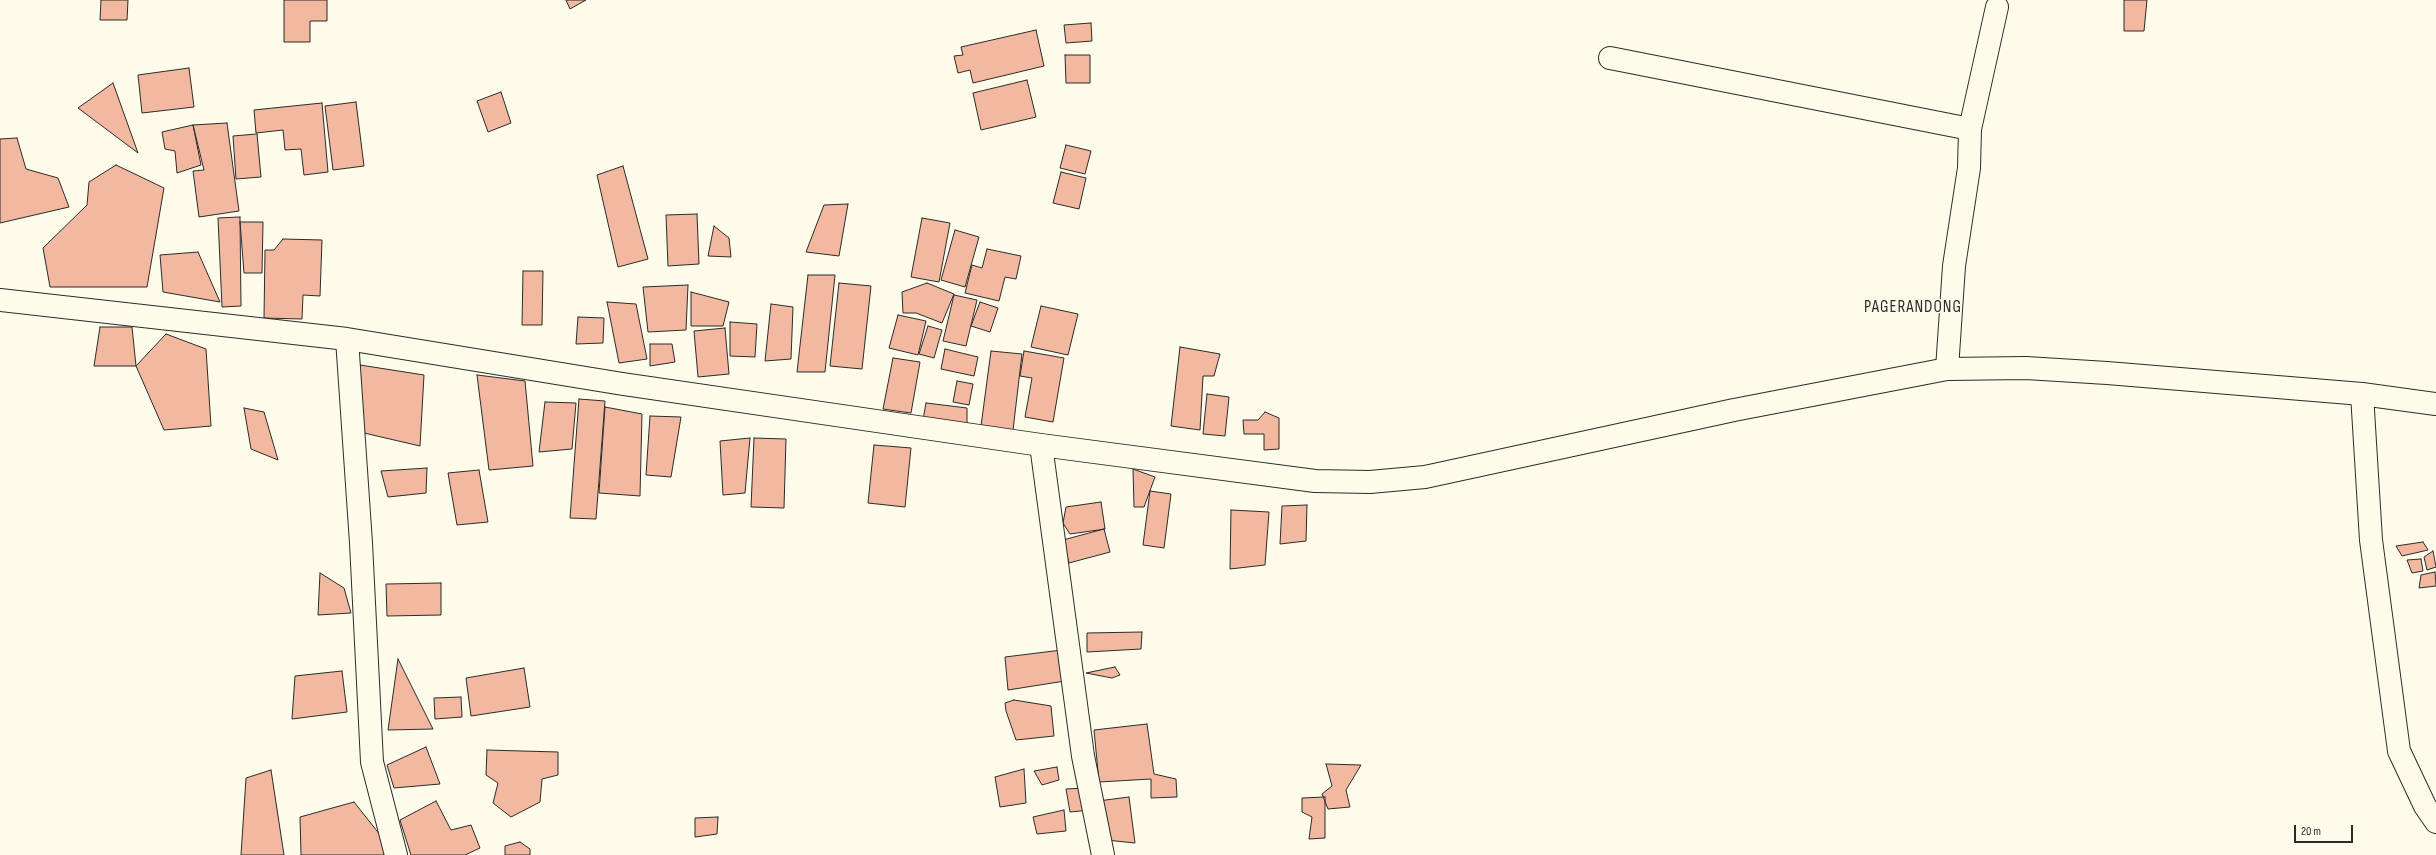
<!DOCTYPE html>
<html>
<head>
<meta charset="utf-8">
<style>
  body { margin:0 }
  #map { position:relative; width:2436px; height:855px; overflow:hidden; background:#fdfbea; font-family:"Sofia Sans Condensed",sans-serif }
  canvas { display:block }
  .scale { position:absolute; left:2294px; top:825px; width:59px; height:18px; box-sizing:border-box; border:2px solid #2b2b2b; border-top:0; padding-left:5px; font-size:12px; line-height:14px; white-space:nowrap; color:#2b2b2b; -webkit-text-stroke:3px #fdfbea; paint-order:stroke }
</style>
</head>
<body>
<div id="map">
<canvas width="2436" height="855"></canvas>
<div class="scale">20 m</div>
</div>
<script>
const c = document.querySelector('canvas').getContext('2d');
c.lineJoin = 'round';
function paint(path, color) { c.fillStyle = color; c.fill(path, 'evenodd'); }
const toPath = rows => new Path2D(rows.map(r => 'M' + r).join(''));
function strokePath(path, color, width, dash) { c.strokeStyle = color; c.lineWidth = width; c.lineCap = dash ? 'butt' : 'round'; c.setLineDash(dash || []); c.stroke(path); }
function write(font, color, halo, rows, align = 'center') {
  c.font = font + ' "Sofia Sans Condensed",sans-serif'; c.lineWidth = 3; c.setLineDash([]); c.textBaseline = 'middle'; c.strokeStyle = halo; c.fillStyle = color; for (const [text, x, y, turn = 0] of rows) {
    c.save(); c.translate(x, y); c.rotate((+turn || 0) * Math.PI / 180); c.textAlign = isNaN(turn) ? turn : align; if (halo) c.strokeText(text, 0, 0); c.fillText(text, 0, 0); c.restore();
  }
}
const building = toPath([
  [101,0,128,0,127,20,100,20,101,0],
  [284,0,327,0,327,21,310,21,310,42,284,42,284,0],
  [566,0,586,0,570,9,566,0],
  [2124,0,2147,0,2144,31,2124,31,2124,0],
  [1091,23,1092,41,1066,43,1064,25,1091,23],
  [1036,30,1044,66,973,83,970,70,958,73,954,56,963,55,961,47,1036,30],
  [1065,55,1090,55,1090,83,1066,83,1065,55],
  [189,68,194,107,142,113,138,75,189,68],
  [1027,80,1036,117,981,130,973,93,1027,80],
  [113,83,138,153,78,108,113,83],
  [501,92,511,123,488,132,477,101,501,92],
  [356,102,364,166,333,170,325,106,356,102],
  [322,103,328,172,304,175,301,149,285,150,283,130,256,133,254,110,322,103],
  [227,123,239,211,199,217,193,171,204,170,193,125,227,123],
  [193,125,201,165,177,173,175,151,165,149,162,132,193,125],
  [257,134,261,177,236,179,233,136,257,134],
  [17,138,26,169,58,178,69,207,0,223,0,139,17,138],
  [1066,145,1091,151,1085,174,1060,168,1066,145],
  [116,165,164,188,147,287,50,287,43,248,87,205,89,182,116,165],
  [623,166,648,259,618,267,597,175,623,166],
  [1061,172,1086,178,1079,209,1053,203,1061,172],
  [848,204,839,256,806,252,824,205,848,204],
  [697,214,699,264,668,266,666,215,697,214],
  [240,217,241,306,222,307,218,218,240,217],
  [922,218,950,223,939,282,911,277,922,218],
  [240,222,263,222,262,273,244,273,240,222],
  [714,226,729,238,731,257,708,256,714,226],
  [955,230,979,237,965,287,941,280,955,230],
  [283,239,322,240,320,296,303,295,302,319,264,318,265,250,274,250,283,239],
  [987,249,1021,256,1016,279,1005,277,999,301,965,293,972,265,982,268,987,249],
  [198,252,220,302,163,292,160,255,198,252],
  [523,271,543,271,542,325,522,325,523,271],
  [808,275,835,275,825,372,797,372,808,275],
  [839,283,871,286,862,369,830,366,839,283],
  [927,283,954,294,942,323,916,313,903,313,902,292,927,283],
  [688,285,686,330,648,332,643,287,688,285],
  [691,292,729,302,723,326,691,326,691,292],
  [954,295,977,300,966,346,943,341,954,295],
  [607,302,636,304,647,359,619,363,607,302],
  [980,302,998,308,990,332,971,326,980,302],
  [771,304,793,307,791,359,765,361,771,304],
  [1041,306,1078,314,1068,355,1031,347,1041,306],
  [898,315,926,321,918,355,889,348,898,315],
  [578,317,604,318,603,343,576,344,578,317],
  [730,322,757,324,755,357,730,356,730,322],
  [928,326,942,330,934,358,919,354,928,326],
  [100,327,132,327,136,366,94,366,100,327],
  [725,328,729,374,698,377,694,331,725,328],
  [166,334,206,349,211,426,164,430,136,366,166,334],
  [650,344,672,344,675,362,650,366,650,344],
  [1180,347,1220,354,1214,376,1203,376,1200,430,1171,426,1180,347],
  [945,349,978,357,974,376,941,369,945,349],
  [991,351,1022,354,1013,430,981,426,991,351],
  [1024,351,1064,358,1053,422,1025,417,1032,378,1020,376,1024,351],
  [893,358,920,362,911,413,883,409,893,358],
  [360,365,424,375,420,446,364,433,360,365],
  [477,375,525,381,533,466,489,470,477,375],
  [957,381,973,384,969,405,953,402,957,381],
  [1207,394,1229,397,1225,436,1203,434,1207,394],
  [579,399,605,401,596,519,570,518,579,399],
  [545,402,576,403,572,449,539,452,545,402],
  [926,403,967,408,967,425,923,420,926,403],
  [605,407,642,414,640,496,599,493,605,407],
  [244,408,264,412,278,460,251,449,244,408],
  [1265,412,1279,418,1279,449,1264,450,1264,434,1244,434,1243,420,1258,420,1265,412],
  [650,416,681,417,671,477,646,475,650,416],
  [750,438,745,493,723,495,720,441,750,438],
  [754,438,786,439,784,508,751,507,754,438],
  [874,445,911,448,905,507,868,503,874,445],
  [427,468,426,493,388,497,381,471,427,468],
  [1133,469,1155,477,1144,507,1134,507,1133,469],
  [479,470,488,522,457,525,448,473,479,470],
  [1150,491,1171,494,1164,548,1143,545,1150,491],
  [1101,502,1105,529,1070,534,1063,523,1066,507,1101,502],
  [1307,505,1306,541,1280,544,1282,506,1307,505],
  [1231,510,1269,512,1265,565,1230,569,1231,510],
  [1104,529,1110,552,1069,563,1063,540,1104,529],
  [2423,542,2428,550,2402,556,2396,546,2423,542],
  [2433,551,2436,567,2427,570,2424,557,2433,551],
  [2421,559,2423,571,2412,573,2407,560,2421,559],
  [2435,572,2436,586,2419,588,2421,575,2435,572],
  [320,573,344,588,351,613,318,615,320,573],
  [441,583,441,615,387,616,386,584,441,583],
  [1142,632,1141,649,1087,652,1087,633,1142,632],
  [1062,650,1065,681,1008,690,1005,657,1062,650],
  [398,659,433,729,388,730,398,659],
  [1115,667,1120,675,1112,678,1086,673,1115,667],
  [524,668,530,707,471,716,466,678,524,668],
  [342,671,347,712,292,719,295,676,342,671],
  [461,697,462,717,435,719,434,698,461,697],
  [1014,700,1051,706,1054,736,1016,740,1006,711,1005,703,1014,700],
  [1147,724,1154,774,1176,779,1177,797,1151,798,1151,779,1099,782,1094,730,1147,724],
  [426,747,440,784,394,788,387,765,426,747],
  [487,750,558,752,558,775,542,779,540,802,511,817,493,803,498,783,486,775,487,750],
  [1326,764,1361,765,1346,790,1350,807,1328,809,1322,794,1332,786,1326,764],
  [1057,767,1059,780,1042,785,1034,771,1057,767],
  [1024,769,1026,803,1000,807,995,777,1024,769],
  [271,770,284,855,241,855,246,778,271,770],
  [1086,788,1091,810,1070,812,1066,789,1086,788],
  [1129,797,1135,843,1106,840,1098,801,1129,797],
  [1325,797,1325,838,1309,839,1312,817,1302,812,1302,798,1325,797],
  [436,801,451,830,471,825,480,848,465,855,411,855,400,820,436,801],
  [354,802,396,855,301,855,300,817,354,802],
  [1064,810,1066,831,1037,834,1033,817,1064,810],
  [718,817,717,834,695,837,695,818,718,817],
  [520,842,530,849,530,855,505,855,505,846,520,842]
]);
const minor = toPath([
  [1610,58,1970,129],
  [0,300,347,339,623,384,1041,445,1315,481,1370,482,1425,477,1734,410,1947,369,2026,368,2107,373,2362,394,2436,404],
  [347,339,361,543,372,762,396,855],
  [1947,369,1954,266,1969,168,1970,129,1997,7],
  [2362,394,2371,540,2399,751,2425,806,2436,822],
  [1041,445,1083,756,1103,855]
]);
const quarterNames = [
  ["PAGERANDONG",1913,308]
];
paint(building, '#f2b8a0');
strokePath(building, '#2b2b2b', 1);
strokePath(minor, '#2b2b2b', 24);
strokePath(minor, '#fdfbea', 22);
c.letterSpacing = '1px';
write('17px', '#2b2b2b', '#fdfbea', quarterNames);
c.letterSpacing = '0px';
</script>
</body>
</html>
